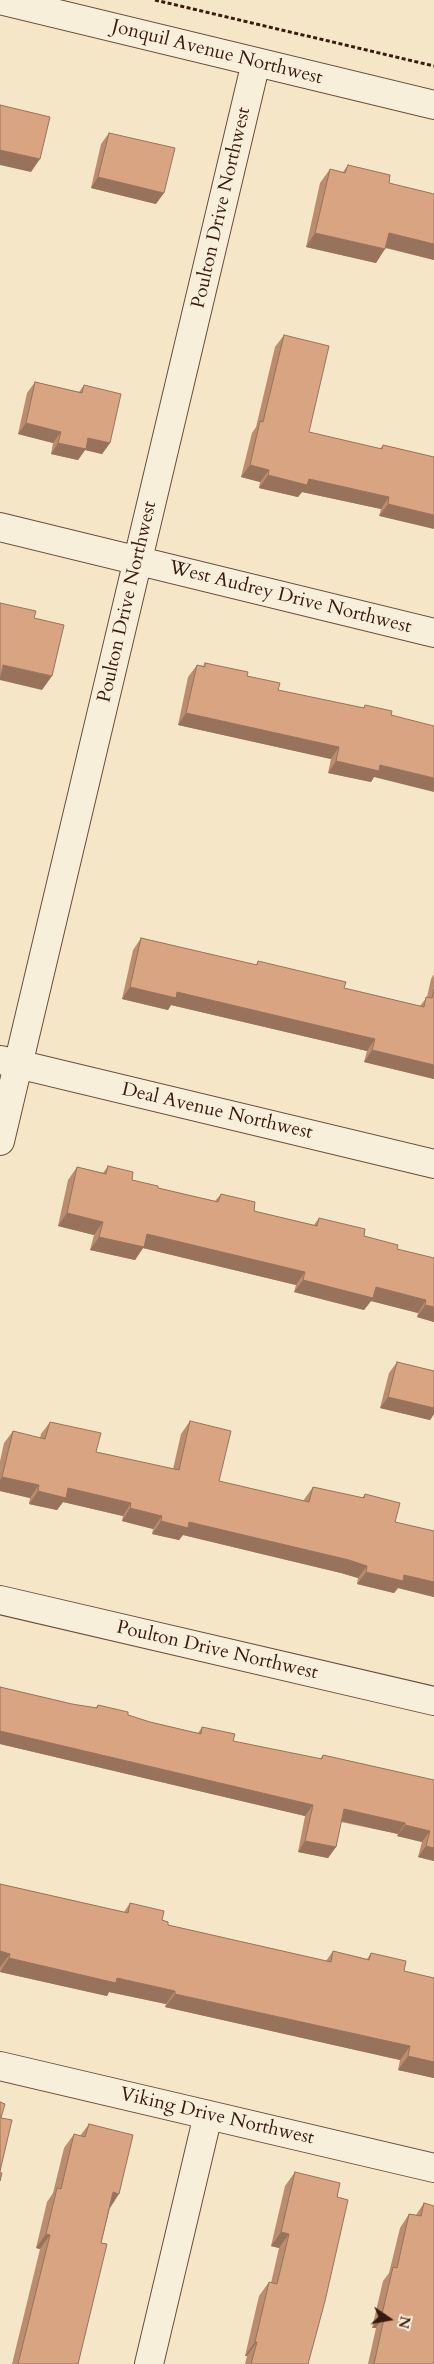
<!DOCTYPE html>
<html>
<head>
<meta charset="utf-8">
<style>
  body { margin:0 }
  #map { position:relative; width:434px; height:2364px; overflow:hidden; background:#f5e6c7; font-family:Cardo,serif }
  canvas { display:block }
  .north { position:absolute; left:364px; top:2294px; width:50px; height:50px; -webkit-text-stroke:4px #f8efdb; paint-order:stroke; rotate:102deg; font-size:14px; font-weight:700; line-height:20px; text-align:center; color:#381b0d }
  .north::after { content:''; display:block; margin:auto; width:18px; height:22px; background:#381b0d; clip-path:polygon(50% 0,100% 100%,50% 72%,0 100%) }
</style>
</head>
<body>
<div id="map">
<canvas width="434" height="2364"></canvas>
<div class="north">N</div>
</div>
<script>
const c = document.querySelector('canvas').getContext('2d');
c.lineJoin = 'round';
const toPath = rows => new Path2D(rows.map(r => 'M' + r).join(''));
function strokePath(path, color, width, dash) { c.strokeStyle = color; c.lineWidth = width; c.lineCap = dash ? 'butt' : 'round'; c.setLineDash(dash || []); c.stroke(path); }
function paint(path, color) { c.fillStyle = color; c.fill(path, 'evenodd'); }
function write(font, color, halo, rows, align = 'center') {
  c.font = font + ' Cardo,serif'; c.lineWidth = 4.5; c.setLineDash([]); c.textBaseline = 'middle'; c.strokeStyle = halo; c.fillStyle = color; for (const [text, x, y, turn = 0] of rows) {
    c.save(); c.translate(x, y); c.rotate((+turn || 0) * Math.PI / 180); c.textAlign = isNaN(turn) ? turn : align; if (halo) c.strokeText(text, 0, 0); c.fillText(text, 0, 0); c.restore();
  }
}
const path = toPath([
  [155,0,434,66]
]);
const minor = toPath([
  [0,0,434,105],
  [0,527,434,633],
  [1,1060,434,1164],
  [0,1141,256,62],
  [0,1600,434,1701],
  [0,2066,434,2168],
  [149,2364,208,2115]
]);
const wall = toPath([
  [109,133,156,204,91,188,101,144],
  [348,165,389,183,434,260,385,248,376,263,306,247,320,183,330,169,343,172],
  [284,335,309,432,380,449,383,445,434,457,379,516,381,509,302,492,298,497,259,488,260,482,241,477,252,433,256,427,275,347],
  [35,382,79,392,84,385,110,443,102,454,85,450,78,460,51,454,53,443,18,434,27,393],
  [205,663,247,676,278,690,363,708,365,705,374,777,371,782,328,773,331,759,178,725,188,677,197,665,203,666],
  [141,938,256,965,258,961,344,988,420,1006,427,997,431,979,434,974,434,1079,364,1062,367,1051,171,1005,168,1010,122,999,133,950],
  [108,1166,132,1180,158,1188,215,1201,221,1194,254,1211,314,1225,319,1218,397,1249,434,1258,434,1322,417,1317,418,1313,371,1301,364,1310,294,1292,296,1285,143,1248,135,1260,90,1250,94,1235,58,1226,68,1180,77,1167,103,1173],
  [397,1362,434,1371,434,1414,430,1420,380,1408,389,1373],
  [190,1421,219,1481,303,1501,313,1487,362,1498,365,1494,395,1522,434,1531,434,1597,398,1588,394,1593,357,1584,358,1578,341,1573,183,1535,179,1540,152,1534,153,1529,122,1521,123,1516,63,1502,57,1510,29,1504,30,1498,0,1491,0,1461,4,1443,13,1431,40,1438,41,1434,50,1422,96,1452,173,1469,181,1434],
  [0,1687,72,1704,95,1708,98,1705,150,1722,198,1733,202,1727,233,1741,320,1759,323,1755,434,1780,434,1861,418,1857,422,1842,397,1836,398,1834,341,1822,336,1847,328,1858,298,1852,305,1816,0,1744],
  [0,1884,124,1912,130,1903,162,1920,168,1925,326,1961,333,1951,367,1959,371,1953,404,1971,434,1978,434,2078,398,2070,400,2060,165,2007,166,2004,109,1992,107,1996,0,1972],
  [89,2124,110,2208,101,2243,78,2364,12,2364,40,2249,36,2248,47,2202,53,2193,64,2148,74,2134,80,2136],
  [295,2172,337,2197,308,2364,245,2364,247,2356,245,2356,259,2296,269,2282,271,2283,279,2248,271,2246,285,2186],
  [424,2203,433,2364,368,2364,376,2328,372,2328,383,2281,389,2273,400,2228,409,2214,416,2215]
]);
const shadedWall = toPath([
  [0,150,40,159,31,172,0,165],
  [98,177,164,193,156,204,91,188],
  [315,233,385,249,376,263,306,247],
  [389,233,434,244,434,260,380,246],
  [26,423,61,432,53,443,18,434],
  [88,438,110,443,102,454,85,450,78,460,51,454,58,443],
  [250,465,269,470,260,482,241,477],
  [268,475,309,479,389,497,381,509,302,492,298,497,259,488],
  [388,504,434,515,434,529,379,516],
  [3,665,52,676,42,690,0,680],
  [186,713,339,747,331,759,178,725],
  [336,761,380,765,434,778,434,792,374,777,371,782,328,773],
  [130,987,177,992,375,1039,367,1051,171,1005,168,1010,122,999],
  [372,1050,434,1065,434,1079,364,1062],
  [67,1213,103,1222,94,1235,58,1226],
  [147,1234,305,1272,296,1285,143,1248,135,1260,90,1250,99,1237],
  [303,1280,376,1287,426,1300,418,1313,371,1301,364,1310,294,1292],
  [425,1305,434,1307,434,1322,417,1317],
  [388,1397,434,1408,434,1414,430,1420,380,1408],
  [2,1477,39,1485,30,1498,0,1491,0,1480],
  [68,1488,131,1503,123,1516,63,1502,57,1510,29,1504,38,1491],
  [130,1508,162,1516,153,1529,122,1521],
  [161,1521,189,1522,349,1560,367,1566,358,1578,341,1573,183,1535,179,1540,152,1534],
  [366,1572,404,1575,434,1582,434,1597,398,1588,394,1593,357,1584],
  [0,1731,313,1805,305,1816,0,1744],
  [344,1809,405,1823,398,1834,336,1820],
  [405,1825,430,1831,422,1842,397,1836],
  [305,1841,336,1847,328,1858,298,1852],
  [426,1846,434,1848,434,1861,418,1857],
  [0,1951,10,1954,0,1967],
  [9,1958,117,1978,175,1991,166,2004,109,1992,107,1996,0,1972],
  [175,1994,410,2046,400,2060,165,2007],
  [408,2056,434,2062,434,2078,398,2070],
  [113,2192,119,2194,110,2208,103,2206],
  [281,2232,289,2234,279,2248,271,2246],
  [46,2234,50,2235,40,2249,36,2248],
  [382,2314,385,2314,376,2328,372,2328],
  [255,2342,257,2342,247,2356,245,2356]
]);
const building = toPath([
  [0,105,50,117,40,159,0,150,0,105],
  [109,133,175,148,164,193,98,177,109,133],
  [348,165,390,175,389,183,434,194,434,244,389,233,385,249,315,233,330,169,345,173,348,165],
  [284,335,329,346,309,432,382,449,383,445,434,457,434,515,388,504,389,497,309,479,307,485,268,475,269,470,250,465,260,421,263,422,284,335],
  [35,382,82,393,84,385,121,394,110,443,88,438,86,449,58,443,61,432,26,423,35,382],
  [0,603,36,611,34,618,64,625,52,676,3,665,0,680,0,603],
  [205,663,248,672,247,676,280,683,278,690,364,708,365,705,392,711,391,715,434,726,434,778,380,765,379,771,336,761,339,747,186,713,197,665,205,667,205,663],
  [141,938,257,965,258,961,346,982,344,988,424,1007,426,997,432,998,434,989,434,1065,372,1050,375,1039,177,992,176,998,130,987,141,938],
  [108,1166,133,1172,132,1180,158,1186,158,1188,218,1202,221,1194,255,1202,254,1211,317,1226,319,1218,365,1229,364,1236,398,1245,397,1249,434,1258,434,1307,425,1305,426,1300,376,1287,373,1298,303,1280,305,1272,147,1234,144,1247,99,1237,103,1222,67,1213,77,1167,106,1174,108,1166],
  [397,1362,434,1371,434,1408,388,1397,397,1362],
  [190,1421,231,1431,219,1481,309,1502,313,1487,364,1498,365,1494,400,1503,395,1522,434,1531,434,1582,404,1575,403,1581,366,1572,367,1566,349,1560,189,1522,188,1528,161,1521,162,1516,130,1508,131,1503,68,1488,66,1498,38,1491,39,1485,2,1477,13,1431,45,1439,50,1422,101,1433,96,1452,179,1470,190,1421],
  [0,1687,72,1704,97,1708,98,1705,128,1712,128,1715,150,1722,201,1734,202,1727,235,1734,233,1741,322,1759,323,1755,434,1780,434,1848,426,1846,430,1831,405,1825,405,1823,344,1809,336,1847,305,1841,313,1805,0,1731,0,1687],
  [0,1884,128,1913,130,1903,164,1911,162,1920,168,1922,168,1925,331,1962,333,1951,369,1960,371,1953,406,1961,404,1971,434,1978,434,2062,408,2056,410,2046,175,1994,175,1991,117,1978,116,1983,9,1958,10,1954,0,1951,0,1884],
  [0,2102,5,2104,1,2118,12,2120,0,2171,0,2102],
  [89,2124,133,2135,119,2194,113,2192,101,2243,107,2244,78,2364,18,2364,50,2235,46,2234,57,2188,61,2189,74,2134,85,2137,89,2124],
  [0,2172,2,2173,0,2181,0,2172],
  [295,2172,340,2183,337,2197,348,2200,325,2301,308,2364,251,2364,257,2342,255,2342,269,2282,277,2284,289,2234,281,2232,295,2172],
  [424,2203,434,2206,434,2361,433,2364,374,2364,385,2314,382,2314,393,2267,397,2268,409,2214,421,2216,424,2203]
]);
const streetNames = [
  ["Jonquil Avenue Northwest",217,53,14],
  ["Poulton Drive Northwest",222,208,-77],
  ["West Audrey Drive Northwest",290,598,14],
  ["Poulton Drive Northwest",128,602,-77],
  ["Deal Avenue Northwest",217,1112,13],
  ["Poulton Drive Northwest",217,1651,13],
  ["Viking Drive Northwest",217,2117,13]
];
strokePath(minor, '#674e3c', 30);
strokePath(path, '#381b0d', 3, [4, 2.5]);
strokePath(minor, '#f8efdb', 28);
paint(wall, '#bb8d70');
paint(shadedWall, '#98735b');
paint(building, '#d9a482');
strokePath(building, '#98735b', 1);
write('19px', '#381b0d', '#f8efdb', streetNames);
</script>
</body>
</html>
